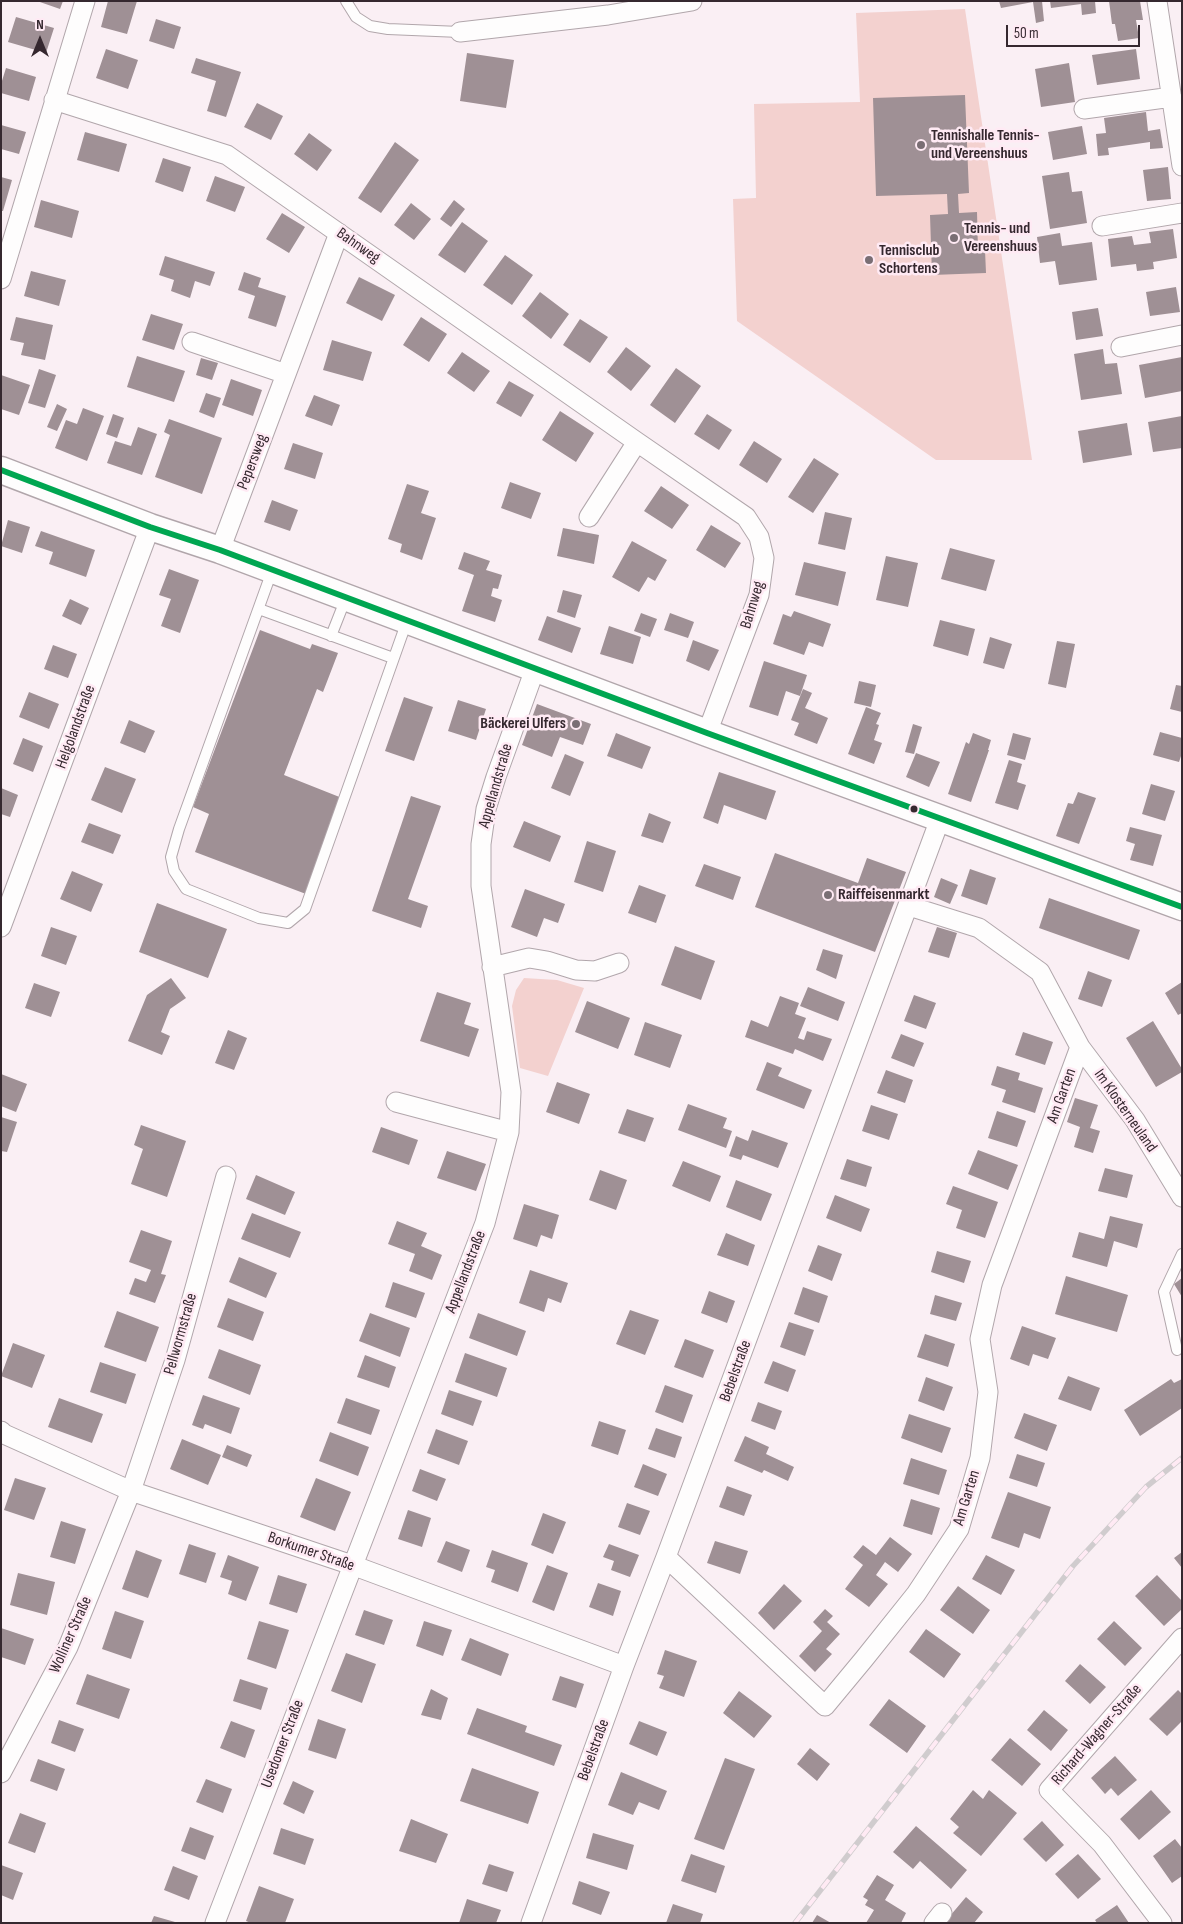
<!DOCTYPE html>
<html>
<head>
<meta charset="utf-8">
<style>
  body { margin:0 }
  #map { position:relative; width:1183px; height:1924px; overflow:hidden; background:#faeff4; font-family:"Sofia Sans Condensed",sans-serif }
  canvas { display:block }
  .frame { position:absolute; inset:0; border:2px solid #35282f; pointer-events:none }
  .north { position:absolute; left:15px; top:15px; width:50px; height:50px; -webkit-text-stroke:4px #ffeaf4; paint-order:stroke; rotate:0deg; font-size:14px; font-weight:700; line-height:20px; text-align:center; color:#35282f }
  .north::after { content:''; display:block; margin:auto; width:18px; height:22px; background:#35282f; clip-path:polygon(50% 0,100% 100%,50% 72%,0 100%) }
  .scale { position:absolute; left:1006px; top:25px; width:134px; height:22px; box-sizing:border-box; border:2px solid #35282f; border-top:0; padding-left:6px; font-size:15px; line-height:18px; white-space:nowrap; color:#35282f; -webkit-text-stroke:4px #ffeaf4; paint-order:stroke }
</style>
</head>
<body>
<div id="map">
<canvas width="1183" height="1924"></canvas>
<div class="frame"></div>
<div class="north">N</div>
<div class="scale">50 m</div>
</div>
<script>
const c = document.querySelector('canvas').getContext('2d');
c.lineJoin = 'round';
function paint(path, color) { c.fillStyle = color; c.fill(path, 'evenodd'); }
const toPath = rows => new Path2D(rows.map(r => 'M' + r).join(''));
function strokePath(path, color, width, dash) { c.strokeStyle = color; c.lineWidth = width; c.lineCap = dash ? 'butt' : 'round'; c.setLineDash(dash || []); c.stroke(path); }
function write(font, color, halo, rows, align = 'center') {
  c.font = font + ' "Sofia Sans Condensed",sans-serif'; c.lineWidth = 5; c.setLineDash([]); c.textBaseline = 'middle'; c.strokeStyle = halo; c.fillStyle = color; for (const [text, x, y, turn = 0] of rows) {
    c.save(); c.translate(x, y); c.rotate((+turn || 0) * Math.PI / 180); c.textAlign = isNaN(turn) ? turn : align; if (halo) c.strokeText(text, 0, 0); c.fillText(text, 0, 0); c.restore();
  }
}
const green = toPath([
  [965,9,1032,460,936,460,737,321,733,199,756,198,754,104,860,102,856,13],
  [524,978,557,980,584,988,548,1076,520,1068,512,1006,516,990]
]);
const building = toPath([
  [37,1,63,1,60,9],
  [108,1,137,1,127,34,101,27],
  [999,1,1042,1,1044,21,1036,23,1033,2,1001,8],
  [1050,1,1095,1,1096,13,1082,15,1081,4,1051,8],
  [1109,1,1140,1,1143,20,1136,20,1139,38,1118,41,1115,24,1112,24],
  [16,17,54,28,46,53,8,42],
  [156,19,181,27,174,49,149,41],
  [106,49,138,60,128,89,96,78],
  [1136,49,1140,79,1097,85,1092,55],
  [467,53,514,60,506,108,460,101],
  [196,58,241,72,226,117,207,111,216,81,191,73],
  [1069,63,1075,102,1041,107,1035,69],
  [6,68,36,77,29,101,1,93,1,84],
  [965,95,969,193,958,194,959,213,977,212,978,251,985,250,986,273,932,275,930,215,948,214,947,194,876,196,873,98],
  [257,103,283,116,271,140,244,127],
  [1146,112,1148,131,1160,129,1163,148,1150,149,1150,142,1108,148,1109,155,1098,156,1096,134,1106,133,1104,118],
  [1,125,26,132,19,154,1,149],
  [1082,126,1087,154,1053,160,1048,132],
  [85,132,127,144,119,172,77,160],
  [309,133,332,150,317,171,294,154],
  [395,142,419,160,381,213,358,198],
  [163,158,191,167,183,192,155,182],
  [1168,167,1171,199,1147,201,1143,170],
  [1069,172,1072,192,1082,191,1087,223,1050,229,1042,176],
  [215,176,245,187,235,212,206,201],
  [1,177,12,180,3,211,1,211],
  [41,200,79,211,72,238,34,227],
  [454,200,465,209,451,227,440,219],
  [411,203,431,219,414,240,394,225],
  [282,213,305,227,289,253,266,239],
  [462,222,488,241,465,273,438,255],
  [1173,229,1177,258,1153,262,1154,269,1137,271,1136,264,1111,267,1108,239,1132,236,1134,245,1151,243,1149,232],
  [1060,233,1062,246,1092,242,1097,280,1059,285,1055,261,1040,263,1037,237],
  [505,255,533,275,512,305,483,285],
  [165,256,215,272,210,286,195,281,190,298,171,291,174,280,159,275],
  [31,271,66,280,59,306,24,296],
  [244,272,261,278,258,287,286,296,276,327,248,318,255,296,238,290],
  [359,277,395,295,382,321,346,303],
  [1176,287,1180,312,1150,316,1146,292],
  [540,292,569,314,551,339,522,316],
  [1098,308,1103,336,1076,340,1072,312],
  [151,314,183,324,174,350,142,340],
  [16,317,53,325,45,360,21,355,24,343,10,340],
  [421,317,447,334,429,362,403,345],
  [580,319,608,337,590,363,563,345],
  [332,340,372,352,363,381,323,370],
  [626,347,651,366,631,391,607,372],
  [1103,349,1105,364,1117,363,1122,394,1081,400,1074,354],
  [462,352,490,371,474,392,447,373],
  [137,356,185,371,174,402,127,387],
  [1182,357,1182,391,1145,398,1139,365],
  [201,358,218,363,212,380,196,375],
  [676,368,701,386,675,423,650,405],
  [39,369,56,375,45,408,28,403],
  [1,375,30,385,19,415,1,409],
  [231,379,262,390,253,416,222,405],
  [509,381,534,395,521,417,496,403],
  [206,393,221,398,214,418,199,412],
  [314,395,340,405,332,426,305,416],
  [57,404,67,409,57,431,47,427],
  [83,408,104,416,87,461,55,448,66,420,77,424],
  [560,411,594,433,576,462,542,440],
  [113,414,124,418,117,438,106,434],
  [707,414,732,430,719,450,694,434],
  [1182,416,1182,448,1153,452,1148,422],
  [169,419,222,438,202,494,155,477,170,435,164,432],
  [1127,423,1132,455,1083,463,1078,431],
  [138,427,157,434,142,475,107,463,115,441,131,446],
  [754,441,782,459,767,483,739,465],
  [293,443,323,453,315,479,284,469],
  [814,458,839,474,813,513,788,497],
  [510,482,541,493,531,519,501,508],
  [407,484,429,491,421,513,436,518,422,560,400,552,402,544,388,539],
  [661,486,689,505,672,529,644,511],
  [272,500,298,510,290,531,264,522],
  [825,512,852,518,845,550,818,544],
  [8,520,30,527,22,553,1,546],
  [711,525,741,543,725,568,696,550],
  [563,528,599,535,594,564,557,556],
  [41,531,95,550,86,577,49,564,53,552,35,546],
  [632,541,667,560,655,581,648,577,639,592,612,577],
  [950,548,995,560,986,591,941,579],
  [464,552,490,561,486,570,502,575,498,589,493,588,491,596,502,600,495,622,462,611,474,575,458,569],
  [886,556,918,563,908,607,876,600],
  [804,562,846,572,838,606,795,595],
  [169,569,199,580,180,633,161,626,171,599,159,595],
  [563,590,582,595,575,618,557,612],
  [70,599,89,608,81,625,62,616],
  [794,611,831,624,823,647,809,642,804,655,773,644,783,614,791,617],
  [641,613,657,619,650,637,634,631],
  [670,613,694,622,688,638,664,630],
  [547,616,581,628,572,653,538,640],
  [940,620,975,629,968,656,933,646],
  [609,626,641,637,633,664,600,654],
  [260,630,310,649,312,644,338,653,323,692,317,689,284,775,342,798,306,894,195,852,209,814,193,807],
  [990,637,1012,644,1004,669,983,663],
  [693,640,719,650,709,671,686,661],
  [1057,641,1075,644,1066,688,1048,684],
  [53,645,77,654,68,678,44,669],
  [764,661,807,675,800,696,786,691,778,716,749,707],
  [859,681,876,685,871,707,854,703],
  [1176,685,1182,686,1182,712,1170,709],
  [803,689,812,693,805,708,828,718,817,744,794,735,799,723,791,720],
  [29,692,59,704,49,729,19,717],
  [404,697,433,707,414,761,385,751],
  [458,700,486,709,476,740,448,731],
  [537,704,591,724,583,745,560,737,552,757,522,745],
  [866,707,881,713,876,724,879,725,874,740,882,743,874,764,848,754],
  [129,720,155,731,145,753,120,743],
  [913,724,922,727,914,754,905,752],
  [1160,732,1182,738,1182,753,1179,762,1153,755],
  [616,733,651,747,642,769,607,756],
  [973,733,991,740,988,750,989,750,971,802,948,794,966,742,969,744],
  [1013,733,1031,738,1025,760,1007,755],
  [23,738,43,746,33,772,13,764],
  [916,753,940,762,929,787,906,777],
  [565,754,584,762,570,796,551,788],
  [1009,760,1022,764,1017,782,1026,785,1018,810,995,803],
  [105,767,136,779,122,813,91,800],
  [719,772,776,791,766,820,724,805,718,824,703,818],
  [1151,784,1175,791,1165,821,1142,814],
  [1,788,18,795,10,817,1,814],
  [1078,792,1096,798,1079,844,1056,836,1068,803,1073,804],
  [411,796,441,806,408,899,428,906,421,928,372,911],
  [649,813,671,822,663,843,641,836],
  [524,821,561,836,550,862,513,847],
  [89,823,121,835,113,854,81,842],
  [1130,827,1162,835,1153,866,1130,860,1135,844,1126,841],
  [587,841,616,851,603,892,574,882],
  [775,853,858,883,867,858,906,872,875,952,755,907],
  [704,864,741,877,733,900,695,886],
  [970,869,996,878,987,905,961,896],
  [72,871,103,884,91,912,60,899],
  [941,878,958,885,950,904,934,897],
  [639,885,666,895,656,923,628,913],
  [525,889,565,904,558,923,544,918,537,937,511,927],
  [1049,898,1140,930,1129,960,1039,928],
  [157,903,227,929,208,978,139,952],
  [51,927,77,936,66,965,41,956],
  [937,927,957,933,949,958,928,952],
  [675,946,715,961,701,1000,661,985],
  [823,949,843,955,836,979,816,970],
  [1088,971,1112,980,1102,1007,1078,999],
  [171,978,186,998,170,1009,161,1032,170,1036,162,1055,128,1041,147,995],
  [1182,982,1182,1013,1178,1015,1165,993],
  [34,983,60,992,51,1017,25,1008],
  [808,987,845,1002,838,1021,800,1006],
  [437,992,471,1003,464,1024,479,1029,469,1057,420,1041],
  [914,995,936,1003,926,1029,904,1021],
  [780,996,799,1003,795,1014,806,1018,798,1038,804,1040,807,1031,832,1039,823,1061,795,1049,793,1054,745,1037,751,1020,768,1027],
  [587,1001,630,1018,618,1049,575,1032],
  [1153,1021,1182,1069,1182,1072,1156,1087,1126,1038],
  [645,1022,682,1035,670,1068,634,1055],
  [228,1030,247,1038,234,1070,215,1063],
  [1023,1032,1053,1042,1045,1065,1015,1055],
  [901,1034,924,1043,914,1067,891,1058],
  [767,1062,782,1068,778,1076,812,1090,804,1109,756,1090],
  [997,1066,1020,1073,1018,1080,1043,1088,1035,1113,1002,1102,1006,1090,991,1085],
  [886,1070,913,1080,905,1103,877,1093],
  [1,1074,27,1084,16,1112,1,1106],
  [557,1082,590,1094,579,1124,546,1112],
  [1075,1098,1098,1105,1090,1128,1100,1131,1093,1153,1074,1147,1080,1127,1067,1122],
  [688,1104,727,1118,723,1128,732,1131,726,1148,678,1130],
  [871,1105,898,1114,889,1140,862,1131],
  [627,1109,654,1118,645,1142,618,1133],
  [997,1111,1026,1121,1017,1147,988,1138],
  [1,1117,17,1122,7,1152,1,1151],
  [141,1125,186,1141,167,1197,131,1184,143,1149,134,1145],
  [381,1127,418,1140,409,1165,372,1152],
  [752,1130,788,1143,778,1168,743,1155,741,1160,729,1156,736,1136,748,1141],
  [978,1150,1018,1165,1008,1190,968,1174],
  [447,1151,486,1164,476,1191,437,1178],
  [847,1159,872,1167,866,1187,840,1179],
  [683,1161,721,1176,710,1202,672,1186],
  [1105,1168,1133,1175,1127,1198,1098,1191],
  [600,1170,627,1180,616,1210,589,1200],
  [256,1175,295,1192,285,1215,246,1199],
  [736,1180,772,1194,761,1221,726,1207],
  [953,1186,998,1202,985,1238,956,1228,962,1210,946,1204],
  [835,1195,870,1209,861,1232,826,1218],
  [524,1204,559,1215,552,1239,541,1235,537,1247,513,1239],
  [252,1213,301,1232,290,1258,241,1239],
  [1110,1216,1143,1224,1137,1248,1114,1241,1107,1267,1072,1257,1079,1232,1104,1239],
  [397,1221,427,1233,421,1246,442,1255,432,1280,409,1271,415,1254,388,1244],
  [141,1230,172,1241,161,1274,166,1275,155,1303,129,1294,135,1278,146,1282,151,1270,129,1262],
  [726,1233,755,1245,748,1266,717,1255],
  [818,1245,842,1254,832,1281,808,1271],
  [937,1251,971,1261,964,1283,931,1272],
  [239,1257,277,1273,266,1298,229,1282],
  [530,1270,568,1283,561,1303,548,1298,544,1312,519,1303],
  [1066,1276,1128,1295,1117,1332,1055,1314],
  [1182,1278,1182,1297,1174,1284],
  [393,1282,425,1293,416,1318,385,1307],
  [803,1287,828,1296,819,1323,794,1314],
  [709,1291,735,1301,727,1323,701,1313],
  [935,1295,962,1303,956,1321,930,1314],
  [228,1298,264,1312,253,1341,217,1327],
  [630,1310,659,1320,645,1355,616,1344],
  [117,1311,159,1327,146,1362,104,1347],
  [370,1313,410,1328,400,1357,359,1341],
  [478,1313,526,1331,517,1356,469,1338],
  [789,1322,814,1330,805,1356,780,1347],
  [1022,1326,1056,1338,1048,1359,1033,1354,1029,1366,1010,1359],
  [925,1334,955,1344,948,1367,917,1357],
  [685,1339,714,1350,703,1378,674,1367],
  [13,1343,45,1355,32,1388,1,1376],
  [219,1349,261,1365,250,1395,208,1378],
  [465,1353,507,1368,497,1397,455,1382],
  [365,1355,396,1367,389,1388,357,1377],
  [773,1361,796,1370,788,1392,764,1383],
  [100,1362,136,1374,126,1404,90,1392],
  [1068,1376,1100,1388,1091,1411,1058,1399],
  [926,1377,953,1387,944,1411,918,1401],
  [1171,1379,1174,1383,1182,1379,1182,1408,1140,1436,1124,1410],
  [665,1385,693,1395,683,1423,655,1412],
  [449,1390,482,1401,473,1426,441,1414],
  [203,1395,240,1408,231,1434,205,1424,203,1429,192,1425],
  [59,1398,103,1414,92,1443,48,1427],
  [346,1398,380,1410,371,1435,337,1423],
  [758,1402,782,1411,775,1430,751,1421],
  [1024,1413,1057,1425,1047,1451,1014,1438],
  [909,1414,951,1428,942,1453,901,1438],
  [599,1421,626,1430,618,1455,591,1446],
  [656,1428,682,1437,675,1458,648,1449],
  [436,1429,468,1441,459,1465,427,1453],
  [330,1432,369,1447,358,1476,319,1461],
  [745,1436,769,1447,766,1454,794,1467,788,1481,764,1470,762,1473,734,1461],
  [182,1439,221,1455,208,1485,170,1469],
  [227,1445,252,1455,247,1467,222,1457],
  [1017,1454,1045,1463,1037,1487,1009,1478],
  [911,1458,947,1470,939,1495,903,1484],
  [643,1464,667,1474,658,1496,634,1487],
  [420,1469,446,1479,437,1501,412,1491],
  [15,1478,46,1488,34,1520,4,1510],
  [316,1478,351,1492,335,1531,300,1517],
  [727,1486,752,1495,744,1516,719,1507],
  [1008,1492,1051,1507,1040,1539,1024,1533,1019,1548,991,1538],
  [911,1499,940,1508,932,1535,903,1526],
  [627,1503,650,1511,640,1535,618,1527],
  [408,1510,431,1518,422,1547,398,1539],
  [543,1513,566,1522,553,1554,531,1545],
  [61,1521,86,1529,75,1564,50,1557],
  [890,1537,912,1554,898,1572,885,1562,876,1575,888,1584,869,1607,845,1589,863,1565,853,1557,863,1545,876,1555],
  [446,1541,470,1550,462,1572,437,1562],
  [715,1541,748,1551,740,1574,707,1563],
  [189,1544,216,1553,206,1583,179,1574],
  [609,1544,639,1555,630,1577,611,1570,614,1561,603,1557],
  [136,1550,162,1560,148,1598,122,1589],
  [492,1550,528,1563,518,1592,491,1582,495,1570,486,1567],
  [1182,1552,1182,1568,1174,1558],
  [228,1555,259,1567,246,1601,228,1594,232,1581,220,1577],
  [986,1555,1015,1570,1001,1595,972,1579],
  [547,1565,568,1573,554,1611,532,1602],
  [18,1573,55,1582,47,1615,10,1605],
  [278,1575,307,1584,297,1613,269,1604],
  [1157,1575,1182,1601,1182,1609,1164,1626,1135,1596],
  [598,1583,621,1591,613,1616,589,1607],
  [784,1584,802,1601,774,1630,758,1613],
  [958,1586,990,1610,973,1634,940,1610],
  [825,1609,833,1616,827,1622,840,1634,826,1649,832,1654,815,1672,799,1656,822,1631,813,1622],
  [364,1610,393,1620,384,1645,355,1635],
  [115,1611,144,1621,131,1659,102,1649],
  [259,1621,289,1630,276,1669,247,1659],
  [424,1621,452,1630,443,1656,416,1646],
  [1114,1621,1142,1648,1125,1666,1097,1639],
  [1,1628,34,1639,25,1665,1,1657],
  [926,1629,961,1654,944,1678,909,1652],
  [470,1638,509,1654,501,1676,461,1660],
  [665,1650,697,1661,684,1697,659,1688,664,1676,657,1674],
  [346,1653,376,1664,362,1703,331,1691],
  [1080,1664,1106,1687,1090,1704,1065,1681],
  [87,1674,130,1689,119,1719,76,1704],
  [560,1676,584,1684,576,1708,552,1700],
  [240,1679,268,1688,261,1710,233,1701],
  [431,1689,448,1698,441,1720,421,1715],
  [1178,1690,1182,1694,1182,1721,1167,1736,1149,1719],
  [739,1691,772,1716,754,1738,723,1713],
  [889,1699,926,1726,907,1753,869,1725],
  [477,1708,527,1726,525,1732,562,1745,554,1766,467,1734],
  [1044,1710,1068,1730,1051,1751,1027,1730],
  [318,1719,346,1729,336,1759,308,1750],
  [59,1720,84,1729,75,1752,51,1743],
  [231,1721,255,1730,245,1758,220,1748],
  [639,1721,667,1732,657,1756,629,1744],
  [1010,1738,1041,1764,1022,1786,991,1760],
  [810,1748,830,1764,817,1781,797,1764],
  [1115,1756,1137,1780,1118,1796,1111,1788,1105,1794,1091,1778],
  [725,1758,755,1769,724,1850,694,1839],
  [38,1759,65,1769,57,1791,30,1781],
  [472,1768,539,1792,528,1824,460,1801],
  [621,1772,667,1791,659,1810,639,1802,633,1815,608,1805],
  [206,1779,232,1789,223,1813,196,1802],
  [293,1781,314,1791,304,1814,283,1804],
  [973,1790,983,1799,989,1790,1017,1813,981,1856,953,1833,959,1827,950,1819],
  [1151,1790,1171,1812,1139,1840,1120,1819],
  [20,1813,46,1823,35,1853,8,1843],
  [411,1819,448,1834,436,1863,399,1851],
  [1042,1821,1064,1845,1046,1862,1023,1839],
  [916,1826,967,1870,951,1889,920,1861,913,1869,893,1852],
  [190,1827,214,1836,205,1860,181,1851],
  [281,1828,314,1839,305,1865,273,1854],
  [593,1833,634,1845,627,1870,586,1858],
  [1175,1839,1182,1848,1182,1876,1172,1883,1153,1856],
  [691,1854,725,1866,716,1893,681,1881],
  [1078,1854,1101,1879,1078,1899,1055,1874],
  [489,1864,514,1872,507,1892,482,1884],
  [1,1865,23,1873,13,1900,1,1895],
  [173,1866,198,1876,189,1900,164,1890],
  [877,1875,894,1885,885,1900,906,1913,901,1923,866,1923,874,1910,865,1905,868,1900,863,1897],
  [579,1881,610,1892,601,1915,572,1904],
  [259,1886,294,1899,285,1923,251,1923,246,1921],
  [966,1897,983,1912,974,1923,944,1923],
  [467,1899,501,1910,496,1923,459,1923],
  [673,1904,703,1914,700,1923,666,1923],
  [1117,1905,1129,1923,1097,1923,1095,1920],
  [817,1915,831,1923,812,1923],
  [154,1916,175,1922,175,1923,151,1923]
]);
const lane = toPath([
  [346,1,356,17,370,26,388,29,460,32],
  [272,571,179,829,171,857,174,871,186,889,259,918,288,923,305,909,407,621],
  [259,609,393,658],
  [331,636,346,598],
  [1177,1350,1164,1292,1182,1254]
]);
const street = toPath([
  [1157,1,1182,166],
  [460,32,608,15,692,1],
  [54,100,227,155,637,442,746,517,759,537,764,558,759,595,707,733],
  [1084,109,1172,97],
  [1102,226,1182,213],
  [1,279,85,1],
  [192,342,286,374],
  [1121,347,1182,335],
  [589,517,637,442],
  [220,550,339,233],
  [909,906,979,928,1040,972,1080,1047,1135,1120,1182,1197],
  [1,927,150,527],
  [492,967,529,958,547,961,576,970,595,971,619,963],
  [396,1102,509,1132],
  [1,1431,4,1434,131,1491,352,1565,624,1666],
  [666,1557,825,1706,864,1659,916,1594,959,1529,980,1458,988,1392,980,1339,992,1285,1080,1047],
  [1,1773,68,1647,131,1491,175,1360,226,1176],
  [215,1923,485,1223,509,1132,511,1092,481,886,481,844,486,809,496,777,535,669],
  [531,1923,624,1666,666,1557,940,819],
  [934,1923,942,1913],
  [1162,1923,1102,1844,1049,1790,1182,1638]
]);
const secondary = toPath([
  [1,470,150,527,220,550,707,733,1182,907]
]);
const rail = toPath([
  [795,1923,1073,1566,1146,1487,1182,1458]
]);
const bus1 = toPath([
  [1,470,150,527,220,550,707,733,1182,907]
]);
const markers = [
  [921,145,5,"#7a6e74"],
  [954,238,5,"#7a6e74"],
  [869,260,5,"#7a6e74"],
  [576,724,5,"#7a6e74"],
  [914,809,4.5,"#35282f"],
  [828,895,5,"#7a6e74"]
];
const poiNames = [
  ["Tennishalle Tennis-",931,136],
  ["und Vereenshuus",931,154],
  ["Tennis- und",964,229],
  ["Vereenshuus",964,247],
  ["Tennisclub",879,251],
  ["Schortens",879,269],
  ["Bäckerei Ulfers",566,724,"right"],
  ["Raiffeisenmarkt",838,895]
];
const streetNames = [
  ["Bahnweg",358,246,35],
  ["Pepersweg",253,462,-69],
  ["Bahnweg",753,605,-73],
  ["Helgolandstraße",76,727,-70],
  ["Appellandstraße",496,786,-74],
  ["Am Garten",1062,1096,-70],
  ["Im Klosterneuland",1125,1111,55],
  ["Appellandstraße",466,1272,-69],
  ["Pellwormstraße",181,1334,-74],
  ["Bebelstraße",736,1371,-70],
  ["Am Garten",967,1498,-73],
  ["Borkumer Straße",311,1552,19],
  ["Wolliner Straße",71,1635,-66],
  ["Richard-Wagner-Straße",1097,1735,-49],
  ["Usedomer Straße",283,1744,-69],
  ["Bebelstraße",594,1750,-70]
];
paint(green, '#f3d1cf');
paint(building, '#9f9095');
strokePath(lane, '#b1a6ab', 12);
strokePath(street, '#b1a6ab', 21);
strokePath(secondary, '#b1a6ab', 29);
strokePath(lane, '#fefdfd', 10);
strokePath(street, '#fefdfd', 19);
strokePath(secondary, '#fefdfd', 26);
strokePath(rail, '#d0ccce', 5.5);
strokePath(rail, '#ffeaf4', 4, [11]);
strokePath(bus1, '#00a651', 6);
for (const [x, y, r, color] of markers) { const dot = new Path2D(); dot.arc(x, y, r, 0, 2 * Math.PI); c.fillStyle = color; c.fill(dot); strokePath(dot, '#ffeaf4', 2); }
write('bold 16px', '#35282f', '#ffeaf4', poiNames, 'left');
write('16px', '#35282f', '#ffeaf4', streetNames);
</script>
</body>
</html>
